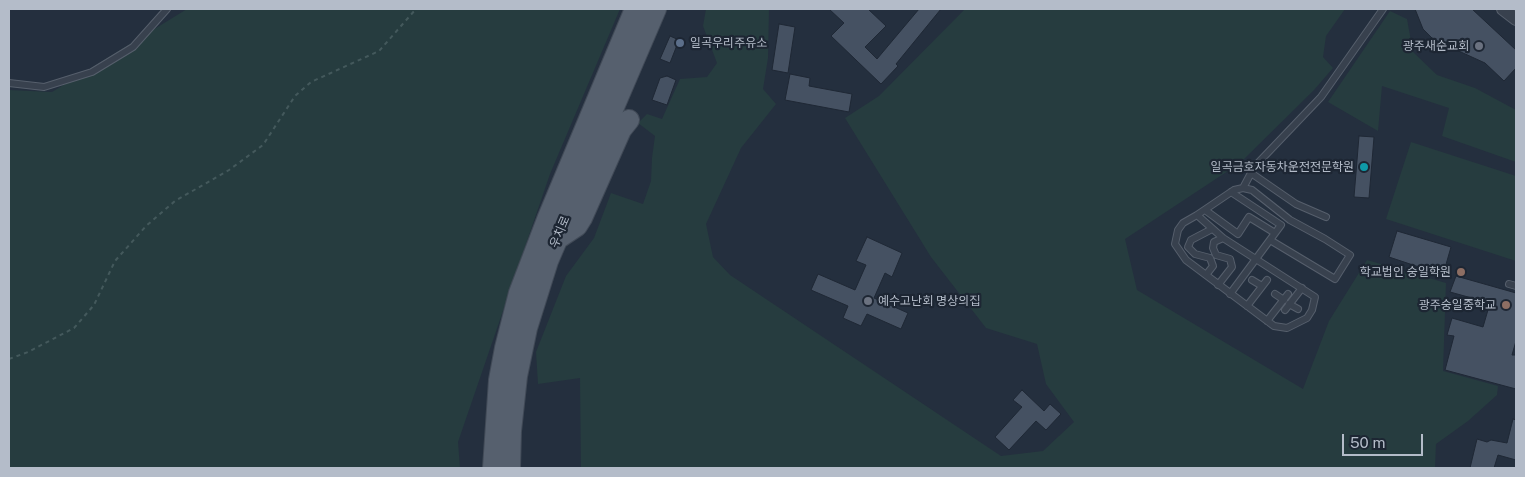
<!DOCTYPE html>
<html>
<head>
<meta charset="utf-8">
<style>
  body { margin:0 }
  #map { position:relative; width:1525px; height:477px; overflow:hidden; background:#242f3e; font-family:"Public Sans",sans-serif }
  canvas { display:block }
  .frame { position:absolute; inset:0; border:10px solid #b4bcc9; pointer-events:none }
  .scale { position:absolute; left:1342px; top:434px; width:81px; height:22px; box-sizing:border-box; border:2px solid #b4bcc9; border-top:0; padding-left:6px; font-size:15px; line-height:18px; white-space:nowrap; color:#b4bcc9; -webkit-text-stroke:4px #1d2633; paint-order:stroke }
</style>
</head>
<body>
<div id="map">
<canvas width="1525" height="477"></canvas>
<div class="frame"></div>
<div class="scale">50 m</div>
</div>
<script>
const c = document.querySelector('canvas').getContext('2d');
c.lineJoin = 'round';
function paint(path, color) { c.fillStyle = color; c.fill(path, 'evenodd'); }
const toPath = rows => new Path2D(rows.map(r => 'M' + r).join(''));
function strokePath(path, color, width, dash) { c.strokeStyle = color; c.lineWidth = width; c.lineCap = dash ? 'butt' : 'round'; c.setLineDash(dash || []); c.stroke(path); }
function write(font, color, halo, rows, align = 'center') {
  c.font = font + ' "Public Sans","Noto Sans KR",sans-serif'; c.lineWidth = 4.5; c.setLineDash([]); c.textBaseline = 'middle'; c.strokeStyle = halo; c.fillStyle = color; for (const [text, x, y, turn = 0] of rows) {
    c.save(); c.translate(x, y); c.rotate((+turn || 0) * Math.PI / 180); c.textAlign = isNaN(turn) ? turn : align; if (halo) c.strokeText(text, 0, 0); c.fillText(text, 0, 0); c.restore();
  }
}
const green = toPath([
  [187,9,620,9,550,174,458,442,460,468,9,468,9,90,52,92],
  [706,9,769,9,768,58,763,89,776,104,741,148,706,224,713,257,730,275,1001,456,1043,451,1074,422,1046,384,1037,344,986,328,931,257,845,118,879,96,965,9,1345,9,1326,36,1323,57,1333,68,1314,90,1240,163,1125,239,1137,290,1303,389,1329,321,1367,260,1446,283,1443,371,1498,386,1497,395,1468,421,1436,444,1435,468,581,468,580,378,538,384,536,352,566,276,594,238,611,193,643,204,651,181,652,158,655,136,638,123,647,114,662,119,680,79,707,77,717,63,703,26],
  [1390,11,1407,19,1413,52,1437,75,1475,88,1516,110,1516,162,1442,136,1449,108,1382,86,1378,131,1328,102],
  [1411,142,1516,176,1516,261,1386,219]
]);
const building = toPath([
  [829,9,868,9,886,26,865,47,877,59,919,9,941,9,896,64,898,66,881,84,831,36,844,23,829,9],
  [1415,9,1472,9,1516,50,1516,68,1504,81,1485,63,1452,48,1432,38,1423,29,1415,9],
  [779,24,795,27,788,73,772,70,779,24],
  [670,36,679,40,670,63,660,59,670,36],
  [790,74,810,78,809,86,852,94,849,112,785,100,790,74],
  [667,76,676,80,667,105,652,100,660,78,667,76],
  [1359,136,1374,137,1369,198,1354,197,1359,136],
  [1397,231,1451,247,1443,275,1389,257,1397,231],
  [867,237,902,253,892,277,885,273,874,298,908,313,901,329,867,314,861,326,843,318,848,306,811,290,818,274,855,290,866,265,856,261,867,237],
  [1456,276,1516,293,1516,341,1512,355,1516,355,1516,389,1445,370,1454,336,1447,335,1452,318,1483,327,1490,303,1450,292,1456,276],
  [1022,390,1044,411,1050,404,1061,414,1046,430,1036,421,1009,450,995,437,1022,407,1013,400,1022,390],
  [1513,419,1516,420,1516,460,1498,455,1494,468,1470,468,1477,439,1487,442,1491,440,1507,443,1513,419]
]);
const path = toPath([
  [9,359,28,352,74,328,94,305,115,261,146,226,175,201,229,170,263,145,295,96,311,82,379,51,416,9]
]);
const lane = toPath([
  [9,83,44,87,92,72,133,47,167,9],
  [1243,188,1251,173],
  [1205,210,1238,234,1249,217,1275,233],
  [1197,215,1223,238,1315,297,1312,310,1307,318,1287,328,1274,326,1186,260,1175,244,1178,230,1183,223,1197,215],
  [1197,215,1234,190,1243,188,1252,190,1290,220,1325,239,1350,255,1335,279,1270,240],
  [1326,217,1296,204,1251,173,1257,164,1321,97,1383,9],
  [1206,275,1213,266,1210,258,1195,254,1188,247,1191,240,1212,229],
  [1252,280,1262,286],
  [1509,284,1516,286],
  [1218,285,1232,267,1230,259,1216,255,1213,248,1214,242,1223,238],
  [1230,294,1281,225,1231,192],
  [1275,294,1284,300],
  [1289,304,1298,309],
  [1247,306,1267,280],
  [1285,310,1302,288],
  [1267,321,1288,294]
]);
const street = toPath([
  [1503,9,1516,19]
]);
const primary = toPath([
  [559,238,577,226,582,218,621,130,629,120],
  [493,468,499,380,505,348,519,293,548,217,635,9],
  [510,468,511,431,517,376,527,328,548,261,656,9]
]);
const markers = [
  [680,43,5,"#5c6f8a"],
  [1479,46,5,"#6b7280"],
  [1364,167,5,"#0f9aa8"],
  [1461,272,5,"#8d6e63"],
  [868,301,5,"#6b7280"],
  [1506,305,5,"#8d6e63"]
];
const poiNames = [
  ["일곡우리주유소",690,43,"left"],
  ["광주새순교회",1469,46],
  ["일곡금호자동차운전전문학원",1354,167],
  ["학교법인 숭일학원",1451,272],
  ["예수고난회 명상의집",878,301,"left"],
  ["광주숭일중학교",1496,305]
];
const streetNames = [
  ["우치로",560,232,-67]
];
paint(green, '#263c3f');
paint(building, '#455162');
strokePath(building, '#1f2835', 1);
strokePath(lane, '#565f6c', 8);
strokePath(street, '#565f6c', 14);
strokePath(primary, '#414a57', 22);
strokePath(path, '#44595c', 2, [4, 4]);
strokePath(lane, '#38414e', 6);
strokePath(street, '#38414e', 12);
strokePath(primary, '#56606e', 20);
for (const [x, y, r, color] of markers) { const dot = new Path2D(); dot.arc(x, y, r, 0, 2 * Math.PI); c.fillStyle = color; c.fill(dot); strokePath(dot, '#1d2633', 2); }
write('12px', '#b4bcc9', '#1d2633', poiNames, 'right');
write('12px', '#b4bcc9', '#1d2633', streetNames);
</script>
</body>
</html>
